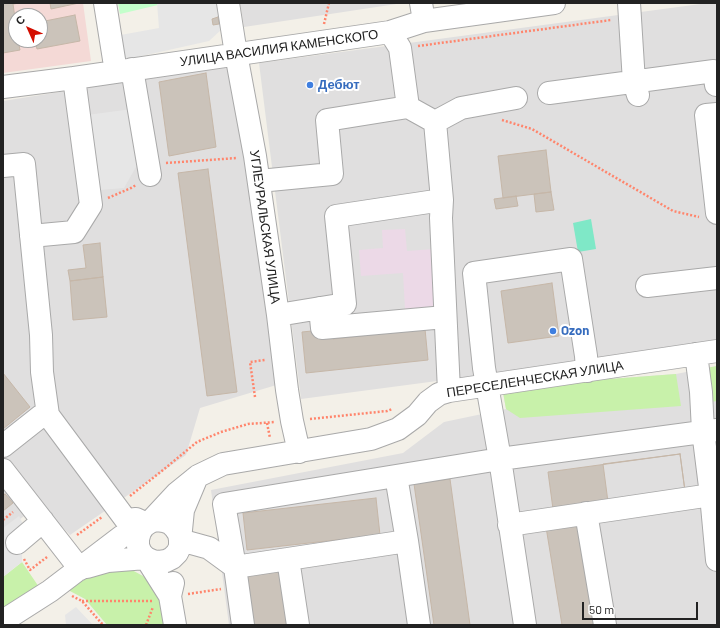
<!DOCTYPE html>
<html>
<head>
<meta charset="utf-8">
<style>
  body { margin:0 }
  #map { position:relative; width:720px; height:628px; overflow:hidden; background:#f3f0e8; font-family:Barlow,sans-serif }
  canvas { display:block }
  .frame { position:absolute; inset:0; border:4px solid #222; pointer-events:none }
  .north { position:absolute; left:8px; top:8px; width:40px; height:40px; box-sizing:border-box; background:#fff; border:1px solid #a7a7a7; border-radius:50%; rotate:315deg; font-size:11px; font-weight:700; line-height:16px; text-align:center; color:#222 }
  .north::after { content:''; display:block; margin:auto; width:14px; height:18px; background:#d30e00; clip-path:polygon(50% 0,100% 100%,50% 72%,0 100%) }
  .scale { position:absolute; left:582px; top:602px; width:116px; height:18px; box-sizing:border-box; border:2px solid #222; border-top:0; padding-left:5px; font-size:12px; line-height:14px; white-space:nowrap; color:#222; -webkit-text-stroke:3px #fff; paint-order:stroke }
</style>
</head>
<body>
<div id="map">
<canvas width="720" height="628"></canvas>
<div class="frame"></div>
<div class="north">С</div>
<div class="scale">50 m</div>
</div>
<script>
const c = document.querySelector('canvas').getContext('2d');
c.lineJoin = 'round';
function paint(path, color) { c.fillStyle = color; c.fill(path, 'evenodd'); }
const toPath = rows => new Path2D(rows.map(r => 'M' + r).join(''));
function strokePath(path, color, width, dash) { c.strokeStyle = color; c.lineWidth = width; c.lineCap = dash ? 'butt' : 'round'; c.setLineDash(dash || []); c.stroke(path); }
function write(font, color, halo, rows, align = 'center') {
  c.font = font + ' Barlow,sans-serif'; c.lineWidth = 4; c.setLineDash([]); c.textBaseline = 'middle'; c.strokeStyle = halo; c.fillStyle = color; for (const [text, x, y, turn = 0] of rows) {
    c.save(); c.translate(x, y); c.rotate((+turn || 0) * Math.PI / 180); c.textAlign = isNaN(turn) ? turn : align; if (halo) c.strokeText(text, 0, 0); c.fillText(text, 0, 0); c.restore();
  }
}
const residential = toPath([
  [240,3,403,3,244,27],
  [708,3,717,3,717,344,301,399,259,63],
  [236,64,283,383,200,408,186,455,70,535,40,504,3,532,3,101],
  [717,366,717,625,229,625,211,490,403,453,444,422,506,409,502,387,676,374]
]);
const commercial = toPath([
  [3,3,83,3,91,61,3,73],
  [16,16,40,16,40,40,16,40]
]);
const industrial = toPath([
  [405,229,407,251,434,249,438,307,405,309,403,273,361,276,359,250,383,248,382,230]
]);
const grass = toPath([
  [717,366,717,401,711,402,706,368],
  [676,374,681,406,520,418,506,409,502,387],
  [22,562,41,590,3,615,3,577],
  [130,569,143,576,151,583,160,598,164,625,107,625,85,599,68,590,83,576]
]);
const park = toPath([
  [118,3,157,3,158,5,120,14]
]);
const pitch = toPath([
  [591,219,596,249,578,252,573,223]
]);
const parking = toPath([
  [157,3,217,3,221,30,209,41,115,62,104,38,159,28],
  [132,109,140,160,124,188,99,190,87,115],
  [19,516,32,542,22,550,22,562,3,577,3,528],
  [76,607,93,625,66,625,65,615]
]);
const building = toPath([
  [3,3,20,3,13,4,16,25,16,40,18,40,20,50,3,53,3,3],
  [50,3,79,3,51,9,50,3],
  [75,15,80,41,37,49,35,40,40,40,40,22,75,15],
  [218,17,219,24,213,25,212,19,218,17],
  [206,73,216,147,169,156,159,82,206,73],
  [546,150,551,192,503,198,498,156,546,150],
  [208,169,237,392,207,396,178,173,208,169],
  [551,192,554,210,536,212,534,194,551,192],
  [516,196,518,206,496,209,494,199,516,196],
  [100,243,103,277,70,281,68,270,86,268,83,245,100,243],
  [103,277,107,317,73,320,70,281,103,277],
  [552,283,559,336,508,343,501,291,552,283],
  [332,329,333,339,425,329,428,360,306,373,302,332,332,329],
  [3,373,30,407,3,429,3,373],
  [680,454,685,491,553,509,548,472,680,454],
  [680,454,685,491,608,502,603,464,680,454],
  [450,479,470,625,434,625,414,484,450,479],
  [5,494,13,503,3,511,3,496,5,494],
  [376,498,380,535,247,550,243,513,376,498],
  [581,521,598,625,562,625,546,527,581,521],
  [281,571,288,625,252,625,246,576,281,571]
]);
const path = toPath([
  [324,24,329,3],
  [418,46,611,20],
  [502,120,532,129,673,211,699,217],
  [166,163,237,158],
  [108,198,131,188,136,185],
  [255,397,250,362,265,360],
  [310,419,387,411,392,409],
  [267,423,270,438],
  [130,496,163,470,197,442,221,432,248,424,275,422],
  [3,520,13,512],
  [77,535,102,517],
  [24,559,30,570,47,557],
  [188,594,221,589],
  [72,596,82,601,103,625],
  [82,601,152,601],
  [146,625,153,607]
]);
const minor = toPath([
  [105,3,116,72],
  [228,3,236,54,255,156,278,315,287,390,292,421,299,452],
  [421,3,424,21],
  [629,3,634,82,638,95],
  [390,32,400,48,408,107,435,122,442,200,441,218,449,391],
  [132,69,150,175],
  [3,87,74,78,390,32,424,21,554,3],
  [549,93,714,71,716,85],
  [717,114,706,115,717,213],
  [435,122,461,108,516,98],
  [3,166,24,164,41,335,42,372,48,415,126,520,136,519,147,524],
  [259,181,332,174,327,120,408,107],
  [31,236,74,232,91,205,74,78],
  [647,286,717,278],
  [320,308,322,328,445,317],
  [278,315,345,304,336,216,442,200],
  [696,354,701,392,703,431,711,495,717,560],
  [3,446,41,416],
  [3,470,80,569],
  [396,476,407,541],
  [196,479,183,510,180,540,209,548,235,567,288,559],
  [586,513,605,625],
  [150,522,177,493,198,476,223,464,371,439,398,429,417,415,428,402,439,394,449,391,717,351],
  [509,525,711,495],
  [17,543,43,521],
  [87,567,108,561,146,558,170,596],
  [173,583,170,596,175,625],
  [3,621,50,591,121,537,144,526,150,522,157,520,164,521,170,523,175,528,179,534,180,540,180,547,177,553,172,558,166,561,159,562,153,561,146,558,141,553,138,546,138,539,140,532,144,526],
  [243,625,235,567,224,504,500,459,717,430],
  [298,625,288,559,407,541,419,625],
  [525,625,500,459,484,368,474,273,571,259,586,356,587,371]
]);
const markers = [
  [310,85,4,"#3f7fe0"],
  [553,331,4,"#3f7fe0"]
];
const streetNames = [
  ["УЛИЦА ВАСИЛИЯ КАМЕНСКОГО",279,48,-8],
  ["УГЛЕУРАЛЬСКАЯ УЛИЦА",265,227,82],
  ["ПЕРЕСЕЛЕНЧЕСКАЯ УЛИЦА",535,379,-9]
];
const shopNames = [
  ["Дебют",318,85],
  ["Ozon",561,331]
];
paint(residential, '#e0dfdf');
paint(commercial, '#f4d9d6');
paint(industrial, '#ecd9e7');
paint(grass, '#c8f1aa');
paint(park, '#c3ffcb');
paint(pitch, '#7fe8c7');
paint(parking, '#e6e6e6');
paint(building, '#cbc3ba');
strokePath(building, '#c6b7a8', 1);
strokePath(minor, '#a9a9a9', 24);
strokePath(path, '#ff856c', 2.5, [2, 2]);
strokePath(minor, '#fff', 22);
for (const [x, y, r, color] of markers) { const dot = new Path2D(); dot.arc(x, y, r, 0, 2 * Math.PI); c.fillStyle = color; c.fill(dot); strokePath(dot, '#fff', 1.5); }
write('13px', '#222', '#fff', streetNames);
write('bold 13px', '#366cbe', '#fff', shopNames, 'left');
</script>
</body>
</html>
